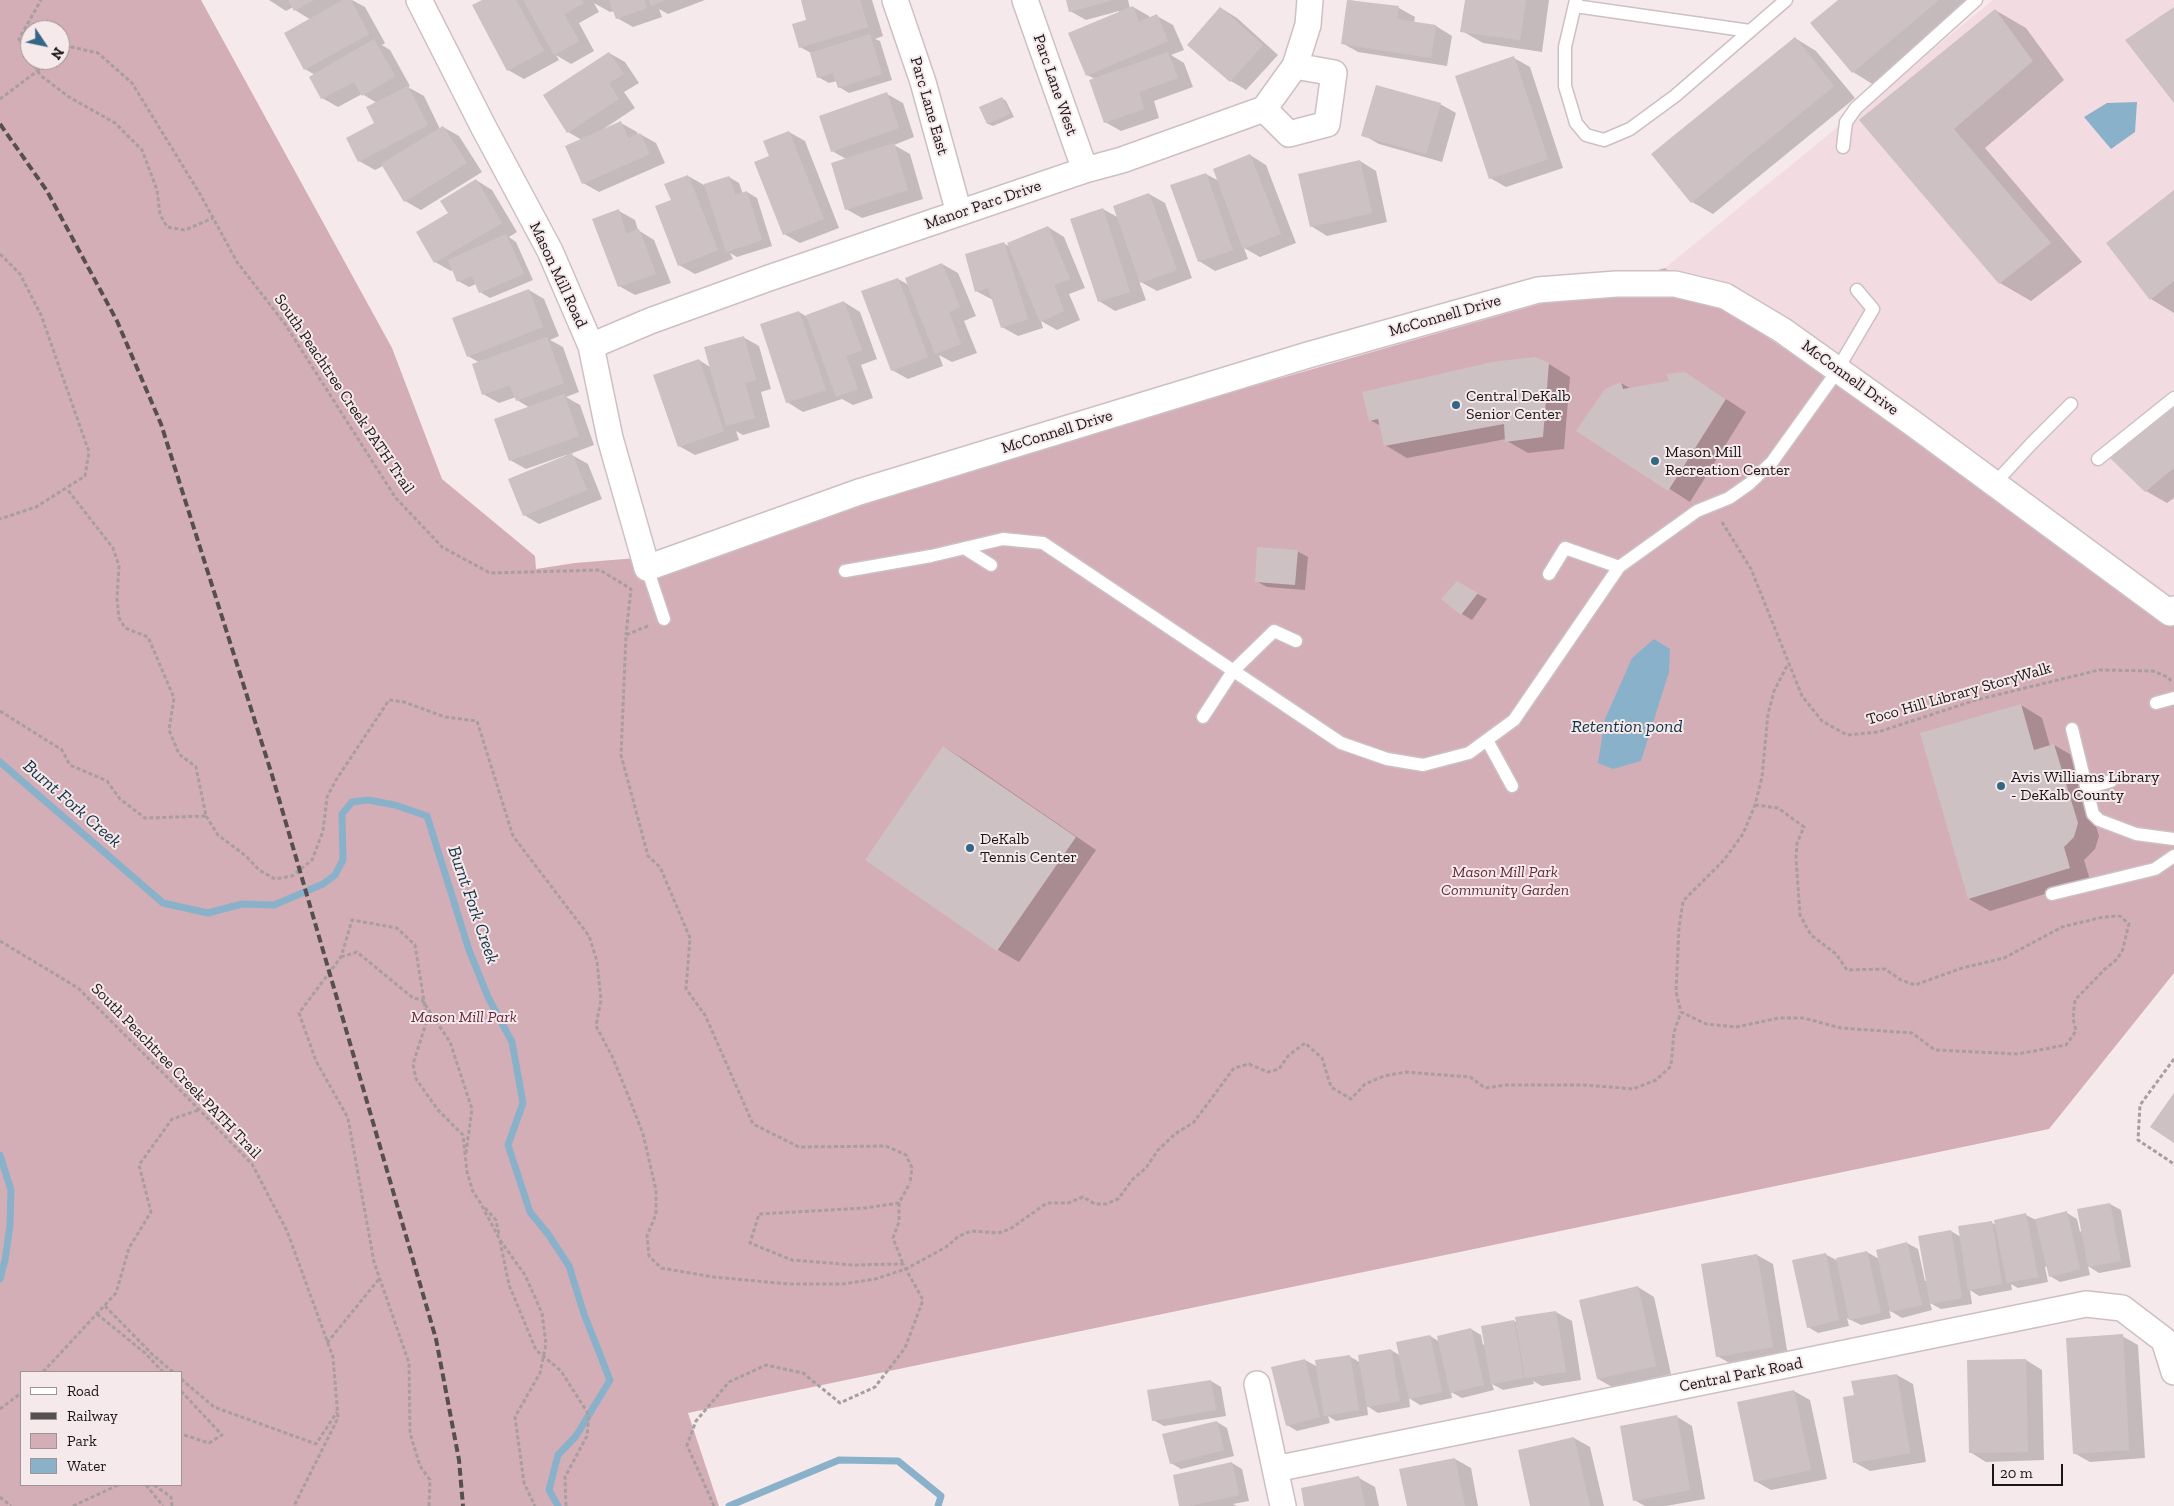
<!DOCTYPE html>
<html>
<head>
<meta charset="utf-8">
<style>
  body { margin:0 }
  #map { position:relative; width:2174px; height:1506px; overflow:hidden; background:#f6e9ec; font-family:"Zilla Slab",serif }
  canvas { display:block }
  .legend { position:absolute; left:20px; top:1371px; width:162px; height:115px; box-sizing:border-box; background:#f6e9ec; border:1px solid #9e9496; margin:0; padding:6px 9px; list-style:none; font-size:15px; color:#1a1516 }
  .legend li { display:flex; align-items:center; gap:10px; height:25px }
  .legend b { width:25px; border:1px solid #9e9496 }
  .north { position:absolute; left:20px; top:20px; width:50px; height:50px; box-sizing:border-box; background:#f6e9ec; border:1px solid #9e9496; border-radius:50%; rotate:124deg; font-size:14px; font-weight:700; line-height:20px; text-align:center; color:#1a1516 }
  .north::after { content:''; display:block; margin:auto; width:18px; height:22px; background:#346784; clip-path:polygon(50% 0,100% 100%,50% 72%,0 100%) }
  .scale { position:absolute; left:1992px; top:1464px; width:71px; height:22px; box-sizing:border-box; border:2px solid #1a1516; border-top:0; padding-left:6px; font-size:15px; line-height:18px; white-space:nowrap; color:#1a1516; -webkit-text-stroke:4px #f6e9ec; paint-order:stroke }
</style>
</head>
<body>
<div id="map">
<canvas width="2174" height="1506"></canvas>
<ul class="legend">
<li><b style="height:6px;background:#fff"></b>Road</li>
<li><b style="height:6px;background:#564f50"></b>Railway</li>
<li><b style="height:14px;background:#d4aeb7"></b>Park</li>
<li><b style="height:14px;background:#89b2ca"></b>Water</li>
</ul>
<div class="north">N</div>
<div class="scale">20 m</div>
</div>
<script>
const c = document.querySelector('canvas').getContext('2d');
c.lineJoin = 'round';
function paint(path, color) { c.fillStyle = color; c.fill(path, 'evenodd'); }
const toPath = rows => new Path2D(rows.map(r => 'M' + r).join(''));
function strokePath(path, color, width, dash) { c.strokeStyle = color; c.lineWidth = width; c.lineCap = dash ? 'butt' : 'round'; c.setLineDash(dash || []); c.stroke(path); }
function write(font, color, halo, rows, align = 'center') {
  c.font = font + ' "Zilla Slab",serif'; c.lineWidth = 4; c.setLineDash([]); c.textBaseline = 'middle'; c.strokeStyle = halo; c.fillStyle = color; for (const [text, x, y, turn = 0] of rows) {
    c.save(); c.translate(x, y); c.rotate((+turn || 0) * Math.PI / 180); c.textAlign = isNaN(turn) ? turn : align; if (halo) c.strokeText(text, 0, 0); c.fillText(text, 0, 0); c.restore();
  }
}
const built = toPath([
  [1993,0,2174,0,2174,612,1665,268]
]);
const green = toPath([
  [0,0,201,0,392,348,442,479,535,556,536,569,575,563,661,556,1665,268,2174,612,2174,973,2049,1129,688,1413,719,1506,0,1506],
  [30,30,60,30,60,60,30,60],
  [21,1372,181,1372,181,1485,21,1485]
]);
const water = toPath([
  [2137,102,2135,132,2111,149,2084,117,2107,103],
  [1654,639,1670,649,1669,672,1641,761,1613,769,1598,763,1605,719,1632,658]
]);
const shadow = toPath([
  [269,0,352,0,365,7,385,43,382,45,390,50,410,86,408,87,424,96,440,129,443,127,459,136,482,172,421,210,405,201,383,166,375,170,359,161,376,124,377,103,362,94,338,107,322,98,315,75,305,69,311,20,295,10,293,7,286,11],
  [485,0,705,0,668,14,659,9,662,17,633,27,617,18,614,11,610,12,594,3,599,12,579,23,594,51,571,64,556,55,559,60,524,79,508,70],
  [802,0,872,0,883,36,875,39,880,41,892,80,849,93,839,87,837,81,829,83,818,77,811,53,800,47,808,20],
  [1067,0,1128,0,1130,8,1133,7,1149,16,1150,19,1157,16,1173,25,1184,50,1171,55,1184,63,1193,87,1154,101,1159,118,1121,131,1105,122,1095,79,1087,75,1119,13,1119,11,1086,20,1070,11],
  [1349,0,1399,8,1415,17,1414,23,1436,26,1452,36,1447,66,1358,52,1342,43],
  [1466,0,1549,0,1542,52,1483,43,1462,31],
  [1839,0,1974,0,1874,85,1853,72,1812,23],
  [1221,8,1237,18,1278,55,1246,90,1231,81],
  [1995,10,2026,28,2064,80,1985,148,2082,262,2031,301,2000,283,1860,120],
  [1795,38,1816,51,1855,98,1713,214,1692,202],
  [609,53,625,62,639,83,624,92,635,108,602,130,621,123,637,132,638,135,640,134,656,143,665,163,599,192,583,183,582,140,568,132],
  [1514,58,1530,67,1563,168,1506,187,1490,178],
  [887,94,903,103,914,137,894,145,910,154,923,199,862,218,846,209,846,159,832,151],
  [1002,98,1006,101,1014,117,993,126,988,124,981,107],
  [1440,104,1456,113,1442,162,1379,144,1363,135],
  [789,132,805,141,839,228,800,243,784,234,770,157],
  [1250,155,1266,165,1296,243,1260,257,1244,248,1248,259,1215,271,1199,261,1206,174,1219,181],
  [1360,161,1376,171,1387,222,1327,236,1311,226],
  [688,176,704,185,729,177,739,183,743,194,747,192,757,198,772,246,737,257,730,253,733,259,695,274,679,265,672,201],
  [476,180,492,190,517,232,509,237,516,242,533,280,490,298,480,292,476,284,469,287,458,281,453,270,451,271,435,262,449,214],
  [2174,191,2174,313,2151,299],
  [1149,194,1165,203,1192,278,1157,291,1139,281,1146,300,1115,311,1099,301,1103,209,1119,218],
  [619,211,635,220,638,230,654,240,671,283,635,295,619,286],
  [1048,227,1064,237,1085,288,1069,294,1080,320,1057,330,1041,321,1043,328,1018,336,1002,327,993,300,976,291,1003,243,1010,247],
  [942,264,958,273,976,316,964,321,977,353,952,362,939,355,943,366,908,379,892,370,898,279,909,285],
  [529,290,544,299,559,336,550,340,563,347,579,392,566,397,580,405,594,445,570,454,588,464,602,499,539,524,524,515,566,457,566,455,526,469,510,460,530,408,517,400,516,397,499,403,483,394,480,363,468,356],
  [844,302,860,312,877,359,861,365,873,398,853,405,842,399,803,412,787,402,799,312,809,318],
  [743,337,759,346,771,389,761,392,770,427,743,435,736,431,739,440,695,455,679,446,699,360,710,367],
  [1549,364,1570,377,1564,449,1528,453,1507,441,1506,439,1407,458,1385,445,1381,426,1370,420],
  [1621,383,1631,389,1706,386,1746,412,1690,502,1578,430],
  [2174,409,2174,498,2167,503,2146,491],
  [1297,551,1308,557,1305,590,1267,587,1256,581],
  [1457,583,1487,599,1472,620,1462,614],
  [2021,705,2042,718,2050,746,2054,745,2075,757,2099,836,2095,849,2084,860,2090,880,1990,911,1969,899],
  [944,747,965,760,1096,850,1019,962,998,950],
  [2110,1204,2121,1210,2131,1267,2099,1273,2088,1266,2090,1275,2060,1282,2050,1276,2047,1266,2045,1267,2048,1282,2018,1288,2011,1284,2012,1290,1979,1296,1970,1290,1972,1304,1941,1309,1930,1303,1932,1310,1902,1318,1889,1310,1891,1318,1861,1325,1847,1318,1849,1326,1818,1333,1808,1327,1825,1254,1838,1261,1837,1259,1867,1252,1879,1259,1907,1243,1918,1249,1925,1281,1927,1281,1951,1231,1961,1237,1991,1222,1996,1225,2026,1215,2036,1220,2067,1213,2077,1219,2080,1232],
  [1757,1255,1773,1264,1788,1356,1733,1365,1717,1356],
  [1638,1287,1654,1297,1671,1374,1614,1388,1598,1379],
  [1556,1312,1572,1321,1581,1380,1542,1386,1533,1381,1534,1384,1503,1390,1492,1384,1494,1390,1462,1398,1451,1392,1452,1398,1420,1405,1409,1398,1410,1407,1378,1413,1367,1406,1368,1415,1336,1421,1328,1416,1330,1423,1297,1431,1287,1425,1305,1360,1318,1367,1349,1356,1361,1363,1391,1350,1401,1356,1430,1336,1440,1342,1471,1329,1481,1335,1483,1345,1514,1321,1518,1323],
  [2122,1336,2138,1345,2145,1458,2090,1462,2074,1453],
  [2026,1360,2042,1370,2044,1460,1986,1462,1970,1452,1968,1362],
  [1897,1375,1913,1384,1926,1462,1870,1471,1854,1462,1855,1396],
  [1211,1381,1221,1387,1226,1416,1164,1426,1153,1420],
  [1794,1391,1810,1400,1827,1479,1771,1490,1755,1481],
  [1676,1416,1692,1426,1705,1499,1666,1506,1645,1506,1634,1500],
  [1217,1422,1227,1428,1234,1456,1181,1469,1171,1463],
  [1574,1438,1590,1447,1604,1506,1532,1506,1519,1451],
  [1455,1459,1471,1468,1478,1506,1408,1506],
  [1232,1463,1242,1469,1249,1501,1233,1504,1237,1506,1181,1506],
  [1359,1478,1375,1487,1379,1506,1305,1506]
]);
const stream = toPath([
  [0,762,163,903,208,913,242,904,274,905,323,884,335,875,343,860,342,814,352,802,368,800,395,805,427,816,469,950,488,997,512,1042,523,1103,508,1145,530,1212,548,1234,569,1266,584,1314,610,1380,576,1436,558,1455,549,1490,558,1506],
  [0,1155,11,1190,10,1225,5,1260,0,1279],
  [729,1506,839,1460,898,1461,941,1496,938,1506]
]);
const building = toPath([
  [288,0,314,0,294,11],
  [343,0,351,0,369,34,304,70,284,33],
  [482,0,516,0,544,51,507,71,472,5],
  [523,0,582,0,584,3,564,14,579,41,554,55],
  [609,0,644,0,647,8,616,19],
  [649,0,665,0,651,6],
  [801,0,860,0,868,27,799,48,792,24,806,20],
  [1066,0,1110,0,1110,1,1069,12],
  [1347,0,1399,6,1397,19,1436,25,1431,58,1341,44],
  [1465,0,1526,0,1520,40,1460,32],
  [1838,0,1939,0,1852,73,1810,23],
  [1133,6,1139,22,1157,14,1168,41,1086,76,1068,33],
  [1220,7,1263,45,1230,82,1187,45],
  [2174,7,2174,103,2125,40],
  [1995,9,2033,61,1954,129,2051,243,1999,284,1859,120],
  [870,34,882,74,838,88,833,73,817,78,810,53],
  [1795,37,1834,86,1691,203,1651,154],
  [374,39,395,76,362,96,354,82,321,99,309,77],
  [609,52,624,74,609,83,619,99,567,133,543,95],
  [1168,52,1178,78,1139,92,1144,109,1104,123,1089,80],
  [1514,56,1548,159,1489,179,1455,76],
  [1376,85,1441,103,1426,154,1361,136],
  [408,86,428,125,358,162,346,138,374,123,366,107],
  [887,92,899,128,831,152,819,116],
  [1002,97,1010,114,987,124,979,107],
  [621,121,628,138,640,133,650,154,582,184,565,146],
  [443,126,467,163,404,202,381,164],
  [789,131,824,219,783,235,754,162,769,156,763,141],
  [894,143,908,190,845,210,831,163],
  [1250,154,1281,234,1243,249,1213,169],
  [1360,160,1372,213,1310,227,1298,174],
  [1206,173,1233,250,1198,262,1170,185],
  [688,175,718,250,678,266,655,206,671,200,664,184],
  [729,176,735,195,747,191,762,240,726,252,704,184],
  [476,179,502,223,434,263,416,232,448,213,440,201],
  [2174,190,2174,281,2150,300,2106,243],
  [1149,193,1177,270,1140,283,1113,206],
  [1103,208,1130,292,1098,302,1070,219],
  [619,209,626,234,639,229,656,274,618,287,592,219],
  [1048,226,1070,279,1054,285,1064,311,1040,322,1007,243],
  [506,234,524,274,479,293,472,276,457,282,448,260],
  [1004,242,1028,319,1001,328,988,288,975,292,965,254],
  [942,263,960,307,949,312,961,344,935,354,905,278],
  [898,278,928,357,891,371,861,291],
  [529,289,543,327,467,357,452,318],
  [844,301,862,350,846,356,858,389,836,397,806,315],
  [799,311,826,390,786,403,760,324],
  [744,336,756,380,745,383,755,418,726,426,704,347],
  [547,337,564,383,516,401,510,385,482,395,472,364],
  [1535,357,1549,363,1543,437,1505,442,1504,424,1384,446,1378,419,1369,421,1362,392,1492,362],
  [699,359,724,431,678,447,653,375],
  [1685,372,1726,399,1668,491,1576,431,1605,389,1621,382,1623,389,1669,381,1666,374],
  [564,394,579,436,509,461,494,419],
  [2174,407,2174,468,2145,492,2110,458],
  [572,453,587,490,523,516,508,479],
  [1257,547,1298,550,1295,585,1255,582],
  [1457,581,1478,593,1461,615,1441,599],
  [2021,704,2034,750,2054,744,2078,823,2074,837,2064,847,2070,868,1968,899,1920,733],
  [943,746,1076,837,997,951,865,860],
  [2174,1093,2174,1143,2150,1127],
  [2110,1203,2121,1261,2088,1267,2077,1209],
  [2067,1211,2080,1269,2049,1277,2035,1219],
  [2026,1213,2038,1277,2007,1283,1994,1220],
  [1992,1221,2002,1284,1968,1290,1958,1226],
  [1951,1230,1962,1298,1930,1304,1918,1236],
  [1907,1242,1922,1305,1890,1312,1876,1250],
  [1867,1251,1881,1313,1849,1320,1836,1258],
  [1826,1253,1839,1320,1807,1328,1792,1260],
  [1757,1254,1773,1347,1716,1357,1701,1264],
  [1638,1286,1656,1366,1597,1379,1579,1300],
  [1556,1311,1566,1372,1525,1378,1515,1317],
  [1514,1320,1524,1378,1491,1384,1481,1326],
  [1471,1328,1484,1385,1450,1393,1437,1336],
  [2123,1334,2129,1450,2073,1454,2066,1338],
  [1430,1335,1442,1392,1409,1399,1396,1342],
  [1391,1349,1400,1401,1367,1407,1358,1355],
  [1350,1355,1359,1410,1324,1416,1315,1360],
  [1305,1359,1320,1417,1286,1426,1271,1367],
  [2026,1359,2028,1452,1969,1453,1967,1360],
  [1897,1374,1910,1453,1853,1463,1843,1397,1854,1395,1851,1381],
  [1211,1380,1216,1410,1152,1421,1147,1390],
  [1794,1390,1811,1470,1754,1482,1737,1402],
  [1677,1415,1690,1490,1633,1501,1620,1426],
  [1217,1421,1224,1450,1170,1464,1162,1434],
  [1574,1437,1590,1506,1530,1506,1518,1450],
  [1455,1458,1465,1506,1407,1506,1399,1469],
  [1232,1462,1239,1495,1189,1506,1179,1506,1173,1475],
  [1359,1476,1365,1506,1304,1506,1301,1488]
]);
const path = toPath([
  [60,55,72,47,98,53,132,83,200,194,237,262,285,324,395,497,442,547,490,573,600,570,631,589,626,635],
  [30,58,19,39,41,0],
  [31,60,40,75,69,97,115,123,142,150,157,190,160,214,167,227,185,230,213,218],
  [0,254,20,274,41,315,89,452,85,476,36,507,0,519],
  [1722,522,1751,569,1802,696,1822,721,1847,735,1878,732,1976,700,2099,670,2153,671,2168,677,2171,681],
  [648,626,626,635,621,755,648,856,660,867,690,938,686,989,705,1015,753,1124,799,1147,886,1146,906,1155,912,1168,910,1183],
  [0,711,62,750,70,765,107,781,120,799,145,818,206,816,196,767,179,754,169,730,174,698,148,637,125,628,119,618,117,599,119,566,113,548,67,489],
  [1755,805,1778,808,1804,827,1797,843,1796,857,1800,915,1811,935,1836,954,1847,970,1885,969,1901,980,1915,985,1962,968,2004,958,2062,927,2103,917,2120,916,2129,924,2122,952,2115,961,2104,970,2075,1000,2073,1018,2076,1031,2066,1045,2018,1054,1935,1050,1912,1033,1841,1028,1803,1018,1779,1018,1736,1027,1706,1024,1681,1012,1676,992,1679,928,1683,901,1724,860,1743,834,1755,805,1762,777,1768,714,1774,691,1788,664],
  [206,816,218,835,246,856,259,870,275,879,292,876,312,860,323,831,327,797,336,780,389,700,404,702,445,717,477,721,513,836,589,936,597,961,601,1000,596,1026,612,1056,630,1100,643,1134,656,1190,656,1214,647,1236,649,1256,661,1268,713,1277,789,1284,843,1284,875,1279,906,1269,946,1247,959,1236,971,1231,998,1233,1010,1229,1047,1203,1068,1203,1083,1197,1095,1204,1106,1204,1118,1199,1133,1179,1146,1168,1158,1150,1175,1134,1194,1122,1234,1068,1249,1064,1268,1072,1279,1069,1288,1056,1305,1043,1322,1058,1331,1087,1351,1099,1365,1084,1384,1076,1406,1072,1470,1077,1485,1088,1506,1085,1584,1085,1633,1089,1656,1080,1671,1066,1674,1032,1681,1012],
  [0,941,78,988,179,1089,252,1164,287,1231,333,1357,338,1418,294,1506],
  [341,957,357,952,413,998,422,1000,450,1042,472,1109,466,1153],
  [2174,1059,2140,1105,2138,1140,2174,1164],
  [899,1203,899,1222,893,1238,903,1264],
  [485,1208,496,1220,499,1235],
  [500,1241,509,1285,536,1350,561,1371,589,1415,587,1436,565,1477,566,1506],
  [105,1306,153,1355,173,1372],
  [97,1314,145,1353,163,1372],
  [327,1343,379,1279],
  [43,1372,116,1293,129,1248,151,1212,139,1165,172,1119,199,1110],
  [181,1379,214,1407,316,1444,337,1412],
  [181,1391,222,1435,209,1443,181,1434],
  [0,1409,21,1393],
  [146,1485,163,1506],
  [154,1485,171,1497,172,1506],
  [0,1497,11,1506],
  [73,1506,118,1485],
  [429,1506,430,1480,420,1466,410,1433,409,1363,374,1262,348,1118,316,1061,299,1013,341,957,352,920,397,928,415,945,427,1020,413,1064,416,1079,438,1110,463,1135,467,1172,473,1192,480,1202,500,1240,525,1275,542,1313,546,1344,540,1373,515,1417,524,1483,535,1506]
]);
const service = toPath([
  [1576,0,1565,47,1565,86,1576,123,1586,135,1604,140,1630,129,1675,96,1786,0],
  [1575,6,1750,31],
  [1843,147,1846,122,1856,108,1976,0],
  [2098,459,2174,398],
  [1995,483,2032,443,2071,404],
  [964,548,991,565],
  [647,568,664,619],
  [845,571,931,556,1003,539,1043,543,1341,743,1387,759,1423,765,1469,753,1514,720,1619,567,1697,511,1729,498,1749,484,1772,462,1833,377,1873,309,1857,290],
  [1549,574,1565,548,1619,567],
  [2156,703,2174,698],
  [1203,717,1233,671,1274,631,1296,641],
  [2072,729,2093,814,2099,820,2136,834,2174,839],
  [1487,740,1512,786],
  [2086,788,2111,781],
  [2052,894,2155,869,2174,856]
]);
const minor = toPath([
  [419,0,484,128,550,251,591,346,610,438,647,568,859,492,1308,355,1538,290,1616,284,1675,284,1725,296,1782,330,1911,422,2170,613,2174,609],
  [895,0,923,82,959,213],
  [1025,0,1085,170],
  [1264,109,1289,134,1327,124,1334,73,1295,66],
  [591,346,650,321,769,278,1085,170,1122,160,1264,109,1295,66,1308,25,1310,0],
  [1257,1384,1283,1506],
  [1275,1469,2086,1304,2122,1308,2164,1340,2174,1372]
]);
const rail = toPath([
  [0,124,47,191,117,321,161,424,272,775,436,1339,459,1460,463,1506]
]);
const pathBridge = toPath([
  [0,99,52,60],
  [714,1506,687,1445,696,1421,729,1382,766,1365,803,1373,840,1403,875,1387,905,1348,923,1300,903,1264,853,1265,792,1260,750,1243,759,1214,865,1208,899,1203,910,1183]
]);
const markers = [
  [1456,405,5,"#346784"],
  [1655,461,5,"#346784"],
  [2001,786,5,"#346784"],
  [970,848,5,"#346784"]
];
const streetNames = [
  ["Parc Lane West",1055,85,71],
  ["Parc Lane East",929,106,74],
  ["Manor Parc Drive",983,205,-19],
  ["Mason Mill Road",558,275,65],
  ["McConnell Drive",1445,316,-16],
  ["McConnell Drive",1850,378,36],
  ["South Peachtree Creek PATH Trail",344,394,56],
  ["McConnell Drive",1057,432,-17],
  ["Toco Hill Library StoryWalk",1959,694,-16],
  ["South Peachtree Creek PATH Trail",176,1071,46],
  ["Central Park Road",1741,1375,-11]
];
const poiNames = [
  ["Central DeKalb",1466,396],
  ["Senior Center",1466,414],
  ["Mason Mill",1665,452],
  ["Recreation Center",1665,470],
  ["Avis Williams Library",2011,777],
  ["- DeKalb County",2011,795],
  ["DeKalb",980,839],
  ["Tennis Center",980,857]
];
const parkNames = [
  ["Mason Mill Park",1505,872],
  ["Community Garden",1505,890],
  ["Mason Mill Park",464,1017]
];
const waterNames = [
  ["Retention pond",1627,727],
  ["Burnt Fork Creek",72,804,41],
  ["Burnt Fork Creek",473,905,71]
];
paint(built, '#f2dce1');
paint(green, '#d4aeb7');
paint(water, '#89b2ca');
paint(shadow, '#0003');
strokePath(stream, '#89b2ca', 7);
paint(building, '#cec1c4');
strokePath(service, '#cdc0c3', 15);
strokePath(minor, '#cdc0c3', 28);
strokePath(path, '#a89ea0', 3, [4, 2.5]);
strokePath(service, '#fff', 12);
strokePath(minor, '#fff', 25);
strokePath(rail, '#564f50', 4, [8, 4]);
strokePath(pathBridge, '#a89ea0', 3, [4, 2.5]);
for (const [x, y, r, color] of markers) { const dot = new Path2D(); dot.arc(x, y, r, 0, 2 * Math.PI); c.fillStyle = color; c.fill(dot); strokePath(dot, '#f6e9ec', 2); }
write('16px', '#1a1516', '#f6e9ec', streetNames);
write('16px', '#1a1516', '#f6e9ec', poiNames, 'left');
write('italic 16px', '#652a3c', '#f6e9ec', parkNames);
write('italic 18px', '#0f3244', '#f6e9ec', waterNames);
</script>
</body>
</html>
